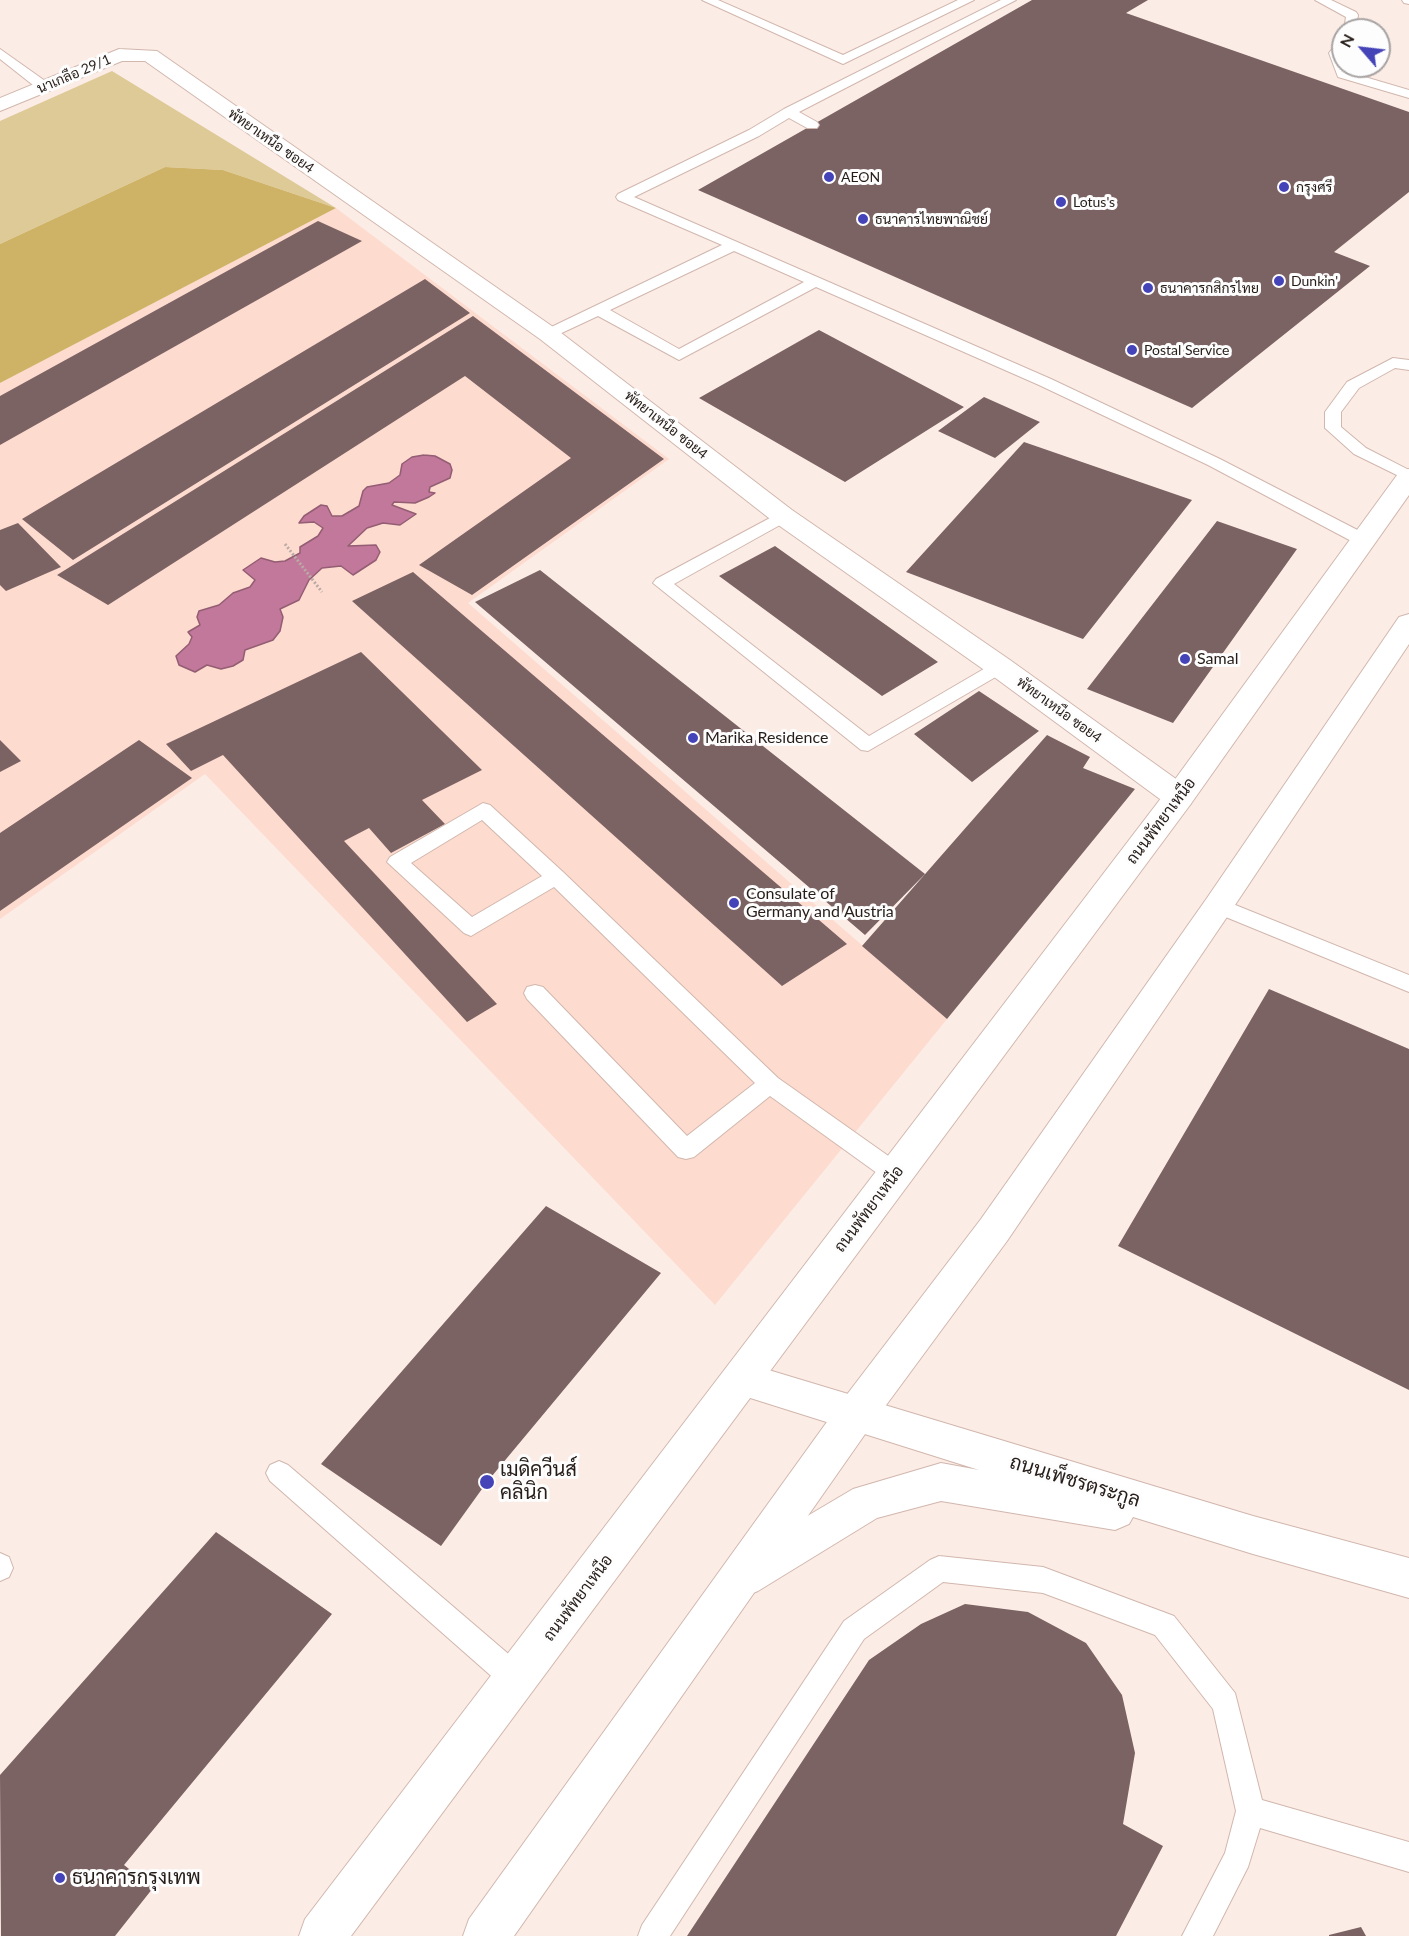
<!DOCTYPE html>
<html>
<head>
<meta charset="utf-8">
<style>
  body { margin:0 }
  #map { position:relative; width:1409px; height:1936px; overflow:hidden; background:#fcece6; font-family:Lato,sans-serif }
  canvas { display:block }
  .north { position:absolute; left:1331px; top:18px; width:60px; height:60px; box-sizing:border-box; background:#fdfdfd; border:2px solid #a7a3a2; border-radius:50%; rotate:298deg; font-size:16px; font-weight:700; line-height:24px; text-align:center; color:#261d19 }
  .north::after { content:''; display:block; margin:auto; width:21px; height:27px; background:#4543b8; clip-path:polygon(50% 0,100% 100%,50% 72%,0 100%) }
</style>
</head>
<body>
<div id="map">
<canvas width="1409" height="1936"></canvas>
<div class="north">N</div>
</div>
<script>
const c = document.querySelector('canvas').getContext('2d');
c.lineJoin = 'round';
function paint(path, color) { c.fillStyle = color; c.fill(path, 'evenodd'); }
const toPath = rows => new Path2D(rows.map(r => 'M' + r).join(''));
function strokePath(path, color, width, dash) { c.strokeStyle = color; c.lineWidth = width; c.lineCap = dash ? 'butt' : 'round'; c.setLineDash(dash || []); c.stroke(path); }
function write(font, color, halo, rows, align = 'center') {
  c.font = font + ' Lato,Sarabun,sans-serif'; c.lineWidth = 6; c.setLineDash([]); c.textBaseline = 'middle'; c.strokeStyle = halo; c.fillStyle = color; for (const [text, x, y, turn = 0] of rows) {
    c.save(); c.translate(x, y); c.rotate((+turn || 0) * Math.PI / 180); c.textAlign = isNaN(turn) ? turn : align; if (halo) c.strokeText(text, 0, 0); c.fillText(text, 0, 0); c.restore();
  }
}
const built = toPath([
  [336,208,669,459,468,603,947,1019,715,1305,205,774,0,919,0,383]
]);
const green = toPath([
  [112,71,336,208,223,170,165,167,0,244,0,121]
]);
const forest = toPath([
  [165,167,223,170,336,208,0,383,0,244]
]);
const water = toPath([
  [424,455,435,456,450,464,452,470,450,478,430,487,429,492,435,493,429,497,415,503,394,502,392,505,416,514,400,525,383,523,367,528,348,546,376,545,380,552,376,560,353,575,341,566,322,568,309,580,299,600,280,609,283,617,280,631,273,640,245,650,243,660,233,666,221,669,207,665,195,672,179,665,176,656,189,644,192,637,188,632,200,625,197,617,199,611,219,605,233,593,250,587,255,580,243,570,261,558,275,562,285,561,300,553,300,547,318,536,323,528,314,522,299,523,304,516,321,505,327,506,332,516,342,516,359,506,363,491,367,487,389,483,400,475,402,464,412,457,424,455]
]);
const building = toPath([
  [1032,0,1148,0,1126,13,1409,112,1409,192,1334,252,1370,266,1192,408,698,190],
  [318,221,362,241,0,445,0,396],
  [425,279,470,313,73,560,22,519],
  [473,316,664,459,472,595,419,565,571,458,465,376,108,605,57,575],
  [819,330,964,407,845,482,699,398],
  [984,397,1040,422,995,458,938,431],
  [1024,442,1192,500,1083,639,906,572],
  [1217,521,1297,549,1173,723,1087,689],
  [18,523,61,567,6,591,0,585,0,530],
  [775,546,938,662,882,696,719,576],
  [540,570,925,874,865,935,475,602],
  [413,572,847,944,782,986,352,601],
  [361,652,482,770,422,800,445,824,391,853,369,828,344,841,497,1004,467,1022,223,755,191,771,166,744],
  [979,691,1039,731,972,782,914,734],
  [1047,735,1090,757,1083,768,1135,789,947,1019,862,946],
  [0,740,21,761,0,772],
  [139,740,192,778,0,911,0,833],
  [1269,989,1409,1049,1409,1390,1118,1246],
  [546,1206,661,1273,487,1482,441,1546,321,1464],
  [216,1532,332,1614,124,1865,153,1888,115,1936,1,1936,0,1775],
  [965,1604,1028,1612,1086,1643,1122,1695,1135,1753,1123,1824,1163,1846,1116,1936,687,1936,869,1660,921,1624],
  [1361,1927,1366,1936,1329,1936,1329,1935]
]);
const path = toPath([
  [285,544,322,592]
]);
const service = toPath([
  [702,0,718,0,843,55,958,0,974,0,843,64,702,0],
  [1001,0,1016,0,799,112,817,122,819,125,817,128,807,128,789,118,759,136,634,197,1051,379,1220,459,1369,536,1372,540,1369,544,1357,544,1208,465,1039,385,816,287,679,360,598,316,553,337,548,339,540,334,543,331,722,245,618,200,616,197,618,194,749,130,784,109,1001,0],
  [734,251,804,282,679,349,610,310,734,251],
  [1315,0,1331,0,1356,12,1358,15,1356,30,1344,30,1346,17,1315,0],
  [1402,0,1409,0,1409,4,1404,3,1402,0],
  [1343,39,1343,66,1346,66,1348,72,1409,90,1409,98,1338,77,1329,53,1339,40,1343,39],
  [0,49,48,83,49,86,48,89,38,89,0,59,0,49],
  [1393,358,1409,360,1409,370,1395,368,1359,388,1341,412,1341,427,1366,448,1409,470,1409,481,1354,454,1325,428,1325,412,1347,382,1393,358],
  [783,511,789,512,791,516,789,520,674,584,869,736,994,663,1006,663,1009,667,1006,671,868,751,861,750,653,583,656,579,783,511],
  [483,803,490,805,563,872,778,1078,904,1167,907,1174,904,1181,896,1183,888,1181,770,1096,694,1157,686,1159,678,1157,527,999,524,993,527,987,535,985,543,987,687,1136,755,1083,554,887,471,936,464,933,387,862,390,857,483,803],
  [482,820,542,876,472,917,411,863,482,820],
  [1218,898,1409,975,1409,992,1211,911,1208,906,1211,901,1218,898],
  [279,1461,288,1465,526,1669,530,1679,526,1689,516,1693,506,1689,270,1481,266,1473,270,1465,279,1461],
  [0,1553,9,1557,13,1568,9,1577,0,1581,0,1553],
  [939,1556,1043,1567,1174,1616,1235,1693,1262,1800,1409,1842,1409,1872,1260,1828,1248,1867,1213,1936,1182,1936,1225,1853,1236,1811,1213,1709,1155,1635,1043,1593,943,1582,864,1639,670,1936,638,1936,642,1925,844,1621,930,1560,939,1556]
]);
const minor = toPath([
  [119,49,157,51,556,329,792,510,1010,660,1190,789,1194,797,1190,805,1179,808,1168,805,990,674,774,522,540,339,145,61,122,61,0,111,0,98,119,49]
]);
const tertiary = toPath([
  [742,1362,1253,1516,1409,1558,1409,1598,1253,1554,1133,1517,1129,1524,1115,1530,941,1501,877,1518,758,1591,743,1597,728,1591,722,1577,728,1563,853,1489,941,1463,979,1470,728,1391,723,1379,728,1367,742,1362]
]);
const secondary = toPath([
  [1409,469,1409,495,1190,805,351,1936,299,1936,305,1919,1168,789,1400,471,1409,469],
  [1409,614,1409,644,1229,914,1007,1241,870,1427,514,1936,463,1936,469,1919,842,1401,981,1219,1207,898,1399,617,1409,614]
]);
const markers = [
  [829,177,6,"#4543b8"],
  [1284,187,6,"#4543b8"],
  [1061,202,6,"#4543b8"],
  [863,219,6,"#4543b8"],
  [1279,281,6,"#4543b8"],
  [1148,288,6,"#4543b8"],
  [1132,350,6,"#4543b8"],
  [1185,659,6,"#4543b8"],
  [693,738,6,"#4543b8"],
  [734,903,6,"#4543b8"],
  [487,1482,8,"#4543b8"],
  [60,1878,6,"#4543b8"]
];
const farStreetnames = [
  ["นาเกลือ 29/1",74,74,-23],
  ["พัทยาเหนือ ซอย4",271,141,35],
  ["พัทยาเหนือ ซอย4",666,425,38],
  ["พัทยาเหนือ ซอย4",1059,710,36]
];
const farPoinames = [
  ["AEON",841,177],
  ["กรุงศรี",1296,187],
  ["Lotus's",1073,202],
  ["ธนาคารไทยพาณิชย์",875,219],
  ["Dunkin'",1291,281],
  ["ธนาคารกสิกรไทย",1160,288],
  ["Postal Service",1144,350]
];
const poiNames = [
  ["Samal",1197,659],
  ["Marika Residence",705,738],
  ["Consulate of",746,894],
  ["Germany and Austria",746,912]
];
const streetNames = [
  ["ถนนพัทยาเหนือ",1161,821,-53],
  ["ถนนพัทยาเหนือ",869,1209,-53],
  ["ถนนพัทยาเหนือ",578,1598,-53]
];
const nearPoinames = [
  ["เมดิควีนส์",500,1470],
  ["คลินิก",500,1493],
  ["ธนาคารกรุงเทพ",72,1878]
];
const nearStreetnames = [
  ["ถนนเพ็ชรตระกูล",1075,1481,17]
];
paint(built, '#fedbcf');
paint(green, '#ddca97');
paint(forest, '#ceb366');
paint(water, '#c2789a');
strokePath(water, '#935d73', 1.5);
paint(building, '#7b6263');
strokePath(service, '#d1b7ad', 2);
strokePath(minor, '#d1b7ad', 2);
strokePath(tertiary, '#d1b7ad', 2);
strokePath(secondary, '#d1b7ad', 2);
strokePath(path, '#b9aba6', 3, [2, 2]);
paint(service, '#fff');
paint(minor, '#fff');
paint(tertiary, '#fff');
paint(secondary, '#fff');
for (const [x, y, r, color] of markers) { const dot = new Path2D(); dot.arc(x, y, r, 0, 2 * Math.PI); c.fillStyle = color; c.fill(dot); strokePath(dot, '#fdfdfd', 2); }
write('14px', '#261d19', '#fdfdfd', farStreetnames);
write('14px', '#261d19', '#fdfdfd', farPoinames, 'left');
write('16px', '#261d19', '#fdfdfd', poiNames, 'left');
write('16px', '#261d19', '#fdfdfd', streetNames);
write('20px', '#261d19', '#fdfdfd', nearPoinames, 'left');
write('20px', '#261d19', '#fdfdfd', nearStreetnames);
</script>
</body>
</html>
